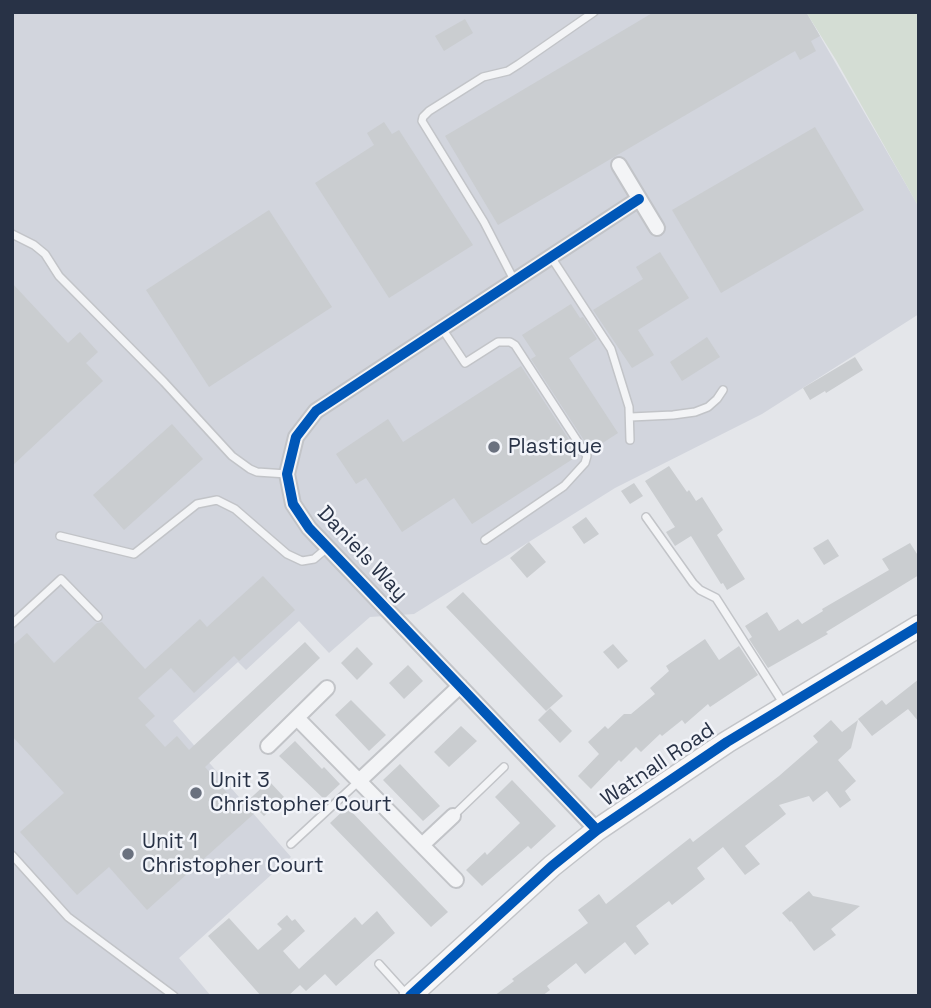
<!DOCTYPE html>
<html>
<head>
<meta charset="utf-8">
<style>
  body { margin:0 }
  #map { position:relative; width:931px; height:1008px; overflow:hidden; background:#e4e6ea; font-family:"Space Grotesk",sans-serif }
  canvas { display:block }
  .frame { position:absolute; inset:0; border:14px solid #283246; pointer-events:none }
</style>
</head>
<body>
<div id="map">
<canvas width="931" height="1008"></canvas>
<div class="frame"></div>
</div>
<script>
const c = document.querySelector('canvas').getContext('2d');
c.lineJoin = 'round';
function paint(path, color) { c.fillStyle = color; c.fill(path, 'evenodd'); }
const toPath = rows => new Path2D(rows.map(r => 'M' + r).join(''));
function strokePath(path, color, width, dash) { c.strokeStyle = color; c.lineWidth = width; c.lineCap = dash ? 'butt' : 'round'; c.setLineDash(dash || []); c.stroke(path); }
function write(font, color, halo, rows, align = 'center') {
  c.font = font + ' "Space Grotesk",sans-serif'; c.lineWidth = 5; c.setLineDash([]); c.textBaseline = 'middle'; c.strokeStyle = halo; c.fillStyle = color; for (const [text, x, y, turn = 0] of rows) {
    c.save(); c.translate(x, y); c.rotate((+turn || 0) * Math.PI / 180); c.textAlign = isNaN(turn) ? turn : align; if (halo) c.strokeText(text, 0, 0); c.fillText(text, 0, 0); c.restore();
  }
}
const built = toPath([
  [12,12,806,12,919,207,919,314,762,414,615,488,414,614,370,617,329,653,299,621,246,670,238,662,173,721,291,857,179,958,211,996,12,996]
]);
const green = toPath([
  [806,12,919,12,917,204,836,60]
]);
const building = toPath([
  [654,12,806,12,820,36,811,41,816,51,800,60,795,51,498,225,445,136],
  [465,19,473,33,444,51,435,36],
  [384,122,392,134,399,130,473,245,389,298,315,183,374,145,367,133],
  [815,127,864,210,721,293,672,210],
  [269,210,332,307,209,387,146,290],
  [660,252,689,298,638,330,654,355,632,368,593,310,643,279,636,267],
  [12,283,68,343,80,332,98,352,86,363,103,381,12,466],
  [571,304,580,318,583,317,597,339,569,358,618,433,595,448,594,445,589,448,531,359,536,356,522,335],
  [707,337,720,357,682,381,670,362],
  [855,357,863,370,826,393,825,391,810,400,803,388],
  [521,366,579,455,472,524,454,498,402,532,366,478,356,484,336,454,388,419,403,442],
  [172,424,203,459,124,530,93,495],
  [669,466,687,492,689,490,696,501,702,497,723,530,717,535,745,579,727,590,723,583,721,584,691,536,675,546,666,532,675,527,645,481],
  [634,483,643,496,630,504,621,491],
  [586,517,599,534,584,544,572,527],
  [828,539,839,556,824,565,813,548],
  [529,542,546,562,527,578,510,558],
  [910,543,919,557,919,575,826,632,828,634,768,668,749,639,752,637,745,626,767,612,779,631,798,619,802,624,823,611,822,609,889,570,882,559],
  [263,576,295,610,239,661,234,656,194,693,171,668,138,698,155,716,145,725,165,747,177,736,189,750,305,642,320,658,205,767,240,808,269,781,284,797,264,816,258,810,147,910,109,867,77,895,20,832,64,793,12,736,12,646,27,633,54,663,97,623,102,622,145,669,200,619,207,627],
  [463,592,563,696,546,711,446,607],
  [705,639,719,660,739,646,758,675,710,707,708,704,685,724,682,720,662,736,660,734,641,752,636,747,621,762,619,760,591,789,578,776,599,754,588,742,605,726,608,729,624,714,631,714,655,694,650,688,669,671,666,666],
  [613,644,628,661,618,669,603,652],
  [357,647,373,664,357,680,341,663],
  [408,665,423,681,404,699,389,683],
  [919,679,919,722,908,709,872,736,858,719,882,700,886,705],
  [351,700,386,735,369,751,335,715],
  [550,708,572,731,560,743,538,720],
  [831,720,842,732,858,720,851,748,838,760,856,781,845,791,851,800,840,808,827,791,813,802,809,796,779,805,786,814,745,846,760,864,745,875,723,847,697,868,705,879,672,905,669,901,636,926,649,944,635,955,625,942,585,974,576,963,547,986,550,990,542,996,494,996,514,981,512,979,588,923,578,910,599,894,606,904,690,838,693,842,779,776,818,742,813,736],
  [461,726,477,741,449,767,434,752],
  [295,741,322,769,324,767,340,784,324,799,279,756],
  [400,764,440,806,423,821,383,780],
  [512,780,556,826,531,849,528,846,482,886,466,870,485,852,487,855,520,823,495,797],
  [347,807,448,912,431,927,330,823],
  [809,891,813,896,860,906,831,929,836,935,814,951,791,921,790,922,782,913],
  [377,911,395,933,336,986,325,974,306,991,300,985,288,996,261,996,208,936,229,918,258,950,282,929,277,924,287,915,292,921,295,919,305,931,283,951,299,969,355,917,362,925]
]);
const service = toPath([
  [12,234,34,245,45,254,59,276,164,382,232,456,250,469,257,472,287,474],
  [551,257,611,349,629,407,630,440],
  [514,280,484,222,422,121,423,117,429,111,483,77,508,71,519,64,594,12],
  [441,327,465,363,498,342,510,342,515,345,587,456,585,463,564,486,485,540],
  [631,417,673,415,695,412,708,407,717,399,723,390],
  [646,517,693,583,700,590,716,598,785,706],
  [60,536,134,554,197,504,217,500,235,509,287,554,302,561,314,559,327,548],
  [12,624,61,579,98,617],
  [453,816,504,767],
  [291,844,359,781],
  [12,855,68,917,174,996],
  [379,964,407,995]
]);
const minor = toPath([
  [619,165,657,228],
  [297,718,456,880],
  [268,746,327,688],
  [359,781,460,686],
  [597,830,309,528,293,504,287,474,296,437,316,411,639,199],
  [422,845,453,816]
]);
const secondary = toPath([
  [410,996,552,866,597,830,727,742,919,626]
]);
const cycleway = toPath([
  [597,830,309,528,293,504,287,474,296,437,316,411,639,199],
  [410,996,552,866,597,830,727,742,919,626]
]);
const markers = [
  [494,447,7,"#6a717f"],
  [196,793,7,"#6a717f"],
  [128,854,7,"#6a717f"]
];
const poiNames = [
  ["Plastique",508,447],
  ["Unit 3",210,781],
  ["Christopher Court",210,805],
  ["Unit 1",142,842],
  ["Christopher Court",142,866]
];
const streetNames = [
  ["Daniels Way",362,554,47],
  ["Watnall Road",658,765,-34]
];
paint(built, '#d2d5dd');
paint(green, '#d4ddd4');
paint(building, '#cacdd0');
strokePath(service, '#c2c4c8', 10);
strokePath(minor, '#c2c4c8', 18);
strokePath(secondary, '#c2c4c8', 24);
strokePath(service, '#f3f4f6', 7);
strokePath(minor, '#f3f4f6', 14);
strokePath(secondary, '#f7f7f8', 21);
strokePath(cycleway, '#0057b8', 10);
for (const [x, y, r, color] of markers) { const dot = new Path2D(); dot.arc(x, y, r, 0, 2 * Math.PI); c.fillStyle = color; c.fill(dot); strokePath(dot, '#f2f4f9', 2.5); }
write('21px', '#283246', '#f2f4f9', poiNames, 'left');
write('21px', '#283246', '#f2f4f9', streetNames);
</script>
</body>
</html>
